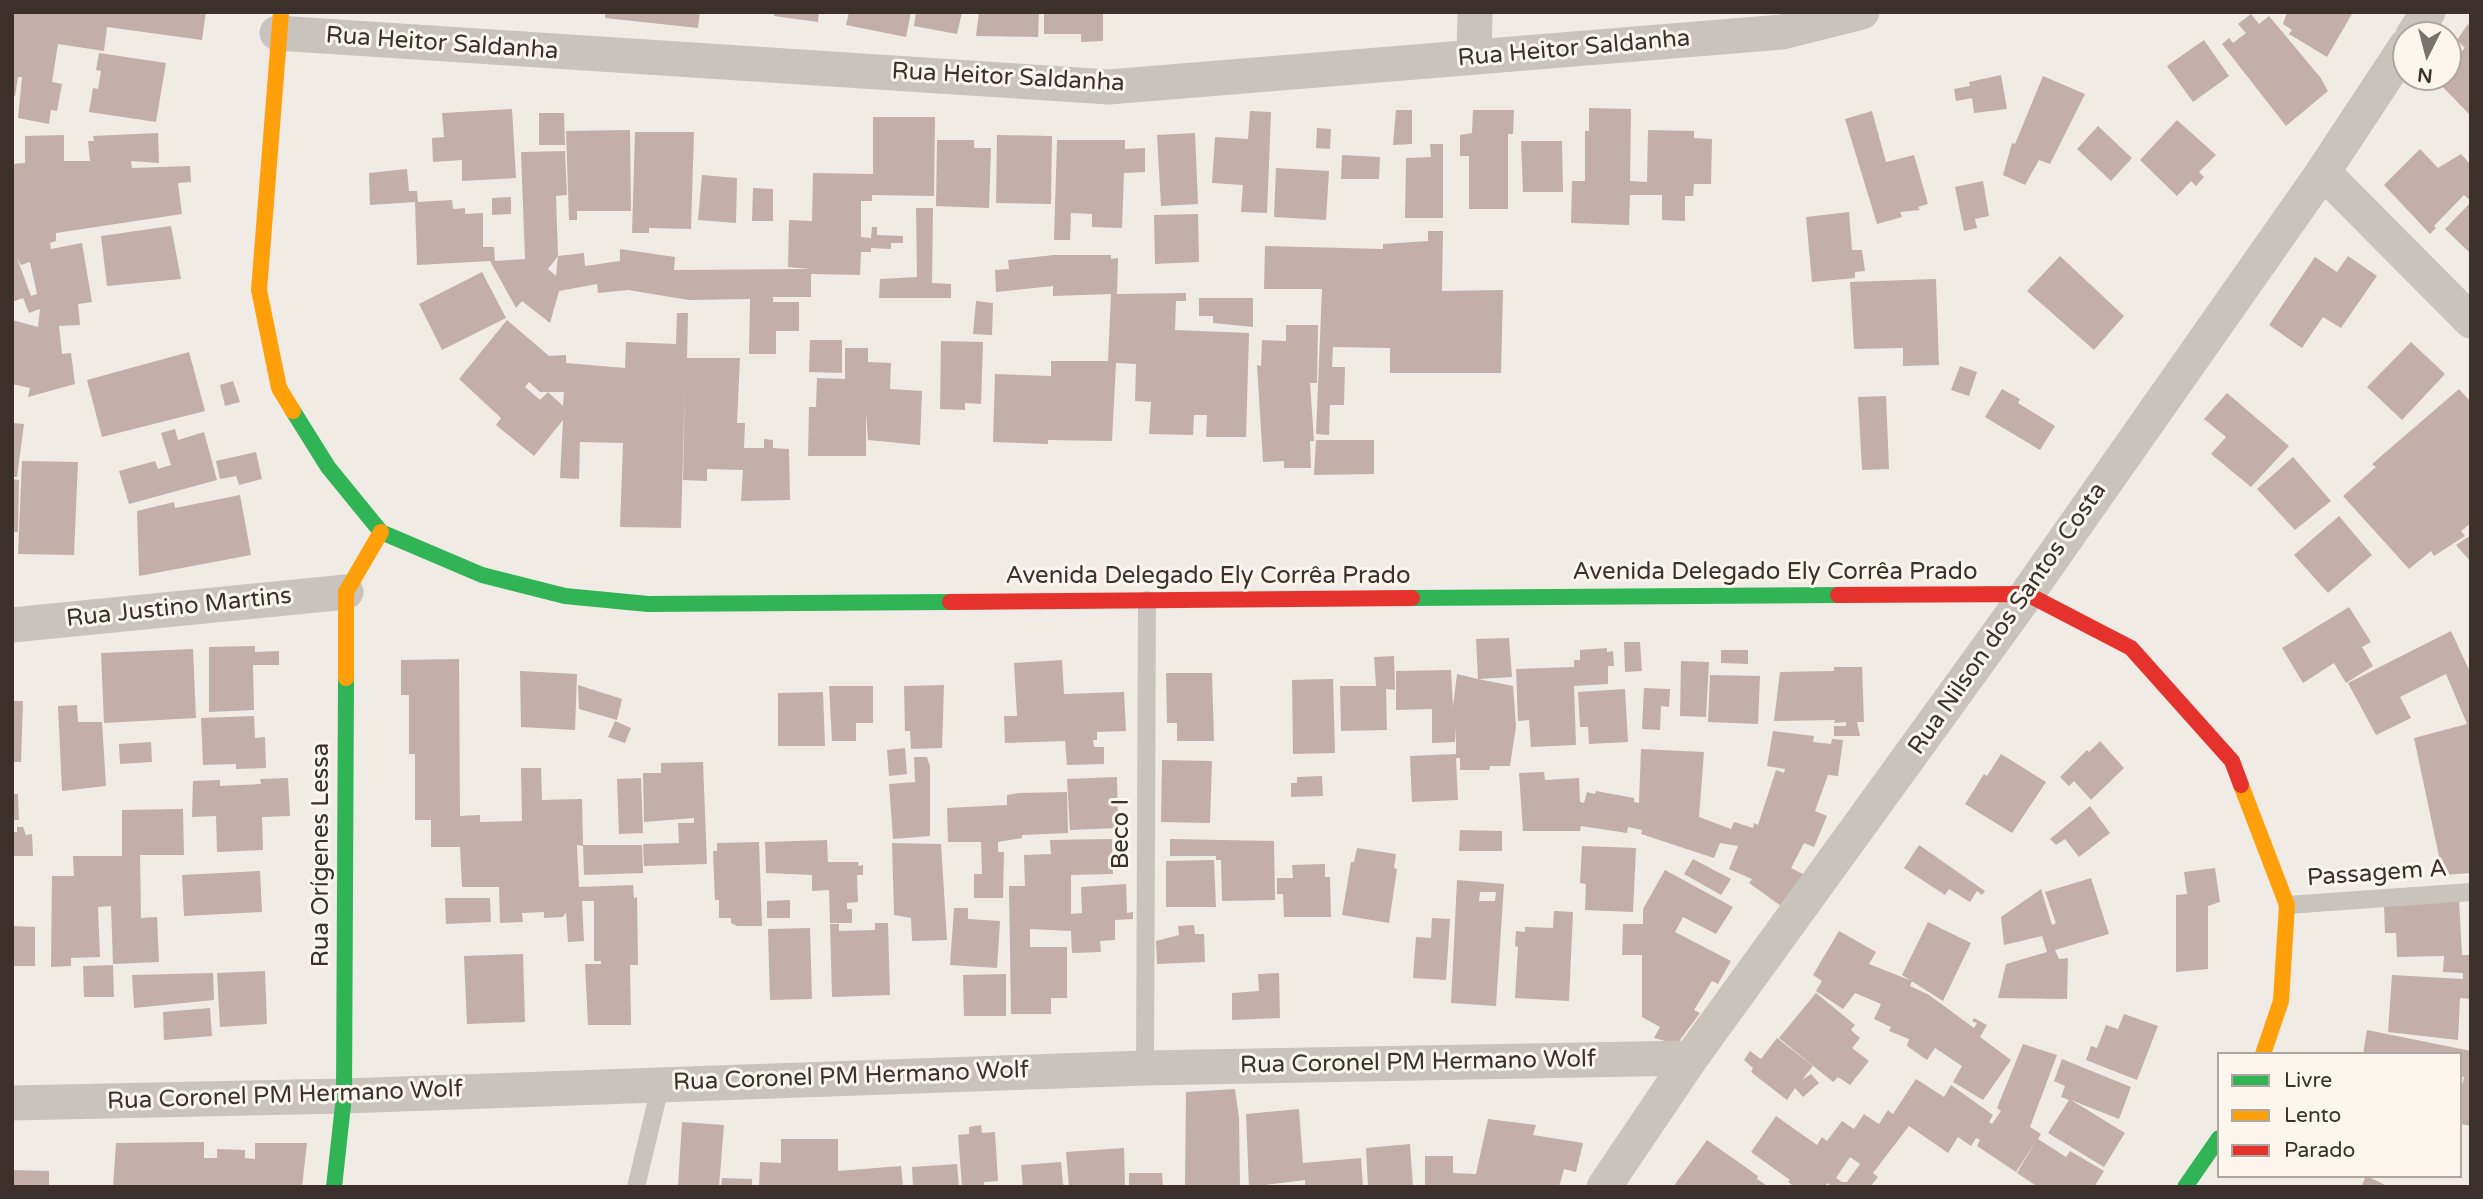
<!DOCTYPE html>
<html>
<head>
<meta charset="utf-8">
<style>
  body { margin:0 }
  #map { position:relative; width:2483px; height:1199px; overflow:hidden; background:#f0ebe5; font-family:"Varela Round",sans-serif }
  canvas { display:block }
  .frame { position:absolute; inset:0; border:14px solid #3b302b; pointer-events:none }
  .legend { position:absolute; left:2217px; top:1052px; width:245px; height:126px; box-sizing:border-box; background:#fbf5ee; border:2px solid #aea6a0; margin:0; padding:9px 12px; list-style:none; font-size:21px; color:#3b302b }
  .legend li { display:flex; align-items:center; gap:14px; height:35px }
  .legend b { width:35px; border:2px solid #aea6a0 }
  .north { position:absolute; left:2392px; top:21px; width:70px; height:70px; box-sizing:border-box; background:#fbf5ee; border:2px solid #aea6a0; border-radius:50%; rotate:186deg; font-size:19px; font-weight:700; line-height:28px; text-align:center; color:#3b302b }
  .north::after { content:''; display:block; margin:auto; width:24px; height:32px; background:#7a716c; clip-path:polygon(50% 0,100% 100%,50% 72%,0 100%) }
</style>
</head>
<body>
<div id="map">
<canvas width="2483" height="1199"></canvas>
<div class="frame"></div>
<ul class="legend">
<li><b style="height:9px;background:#30b455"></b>Livre</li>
<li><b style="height:9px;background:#ff9f0a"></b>Lento</li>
<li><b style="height:9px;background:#e5322d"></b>Parado</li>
</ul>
<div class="north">N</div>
</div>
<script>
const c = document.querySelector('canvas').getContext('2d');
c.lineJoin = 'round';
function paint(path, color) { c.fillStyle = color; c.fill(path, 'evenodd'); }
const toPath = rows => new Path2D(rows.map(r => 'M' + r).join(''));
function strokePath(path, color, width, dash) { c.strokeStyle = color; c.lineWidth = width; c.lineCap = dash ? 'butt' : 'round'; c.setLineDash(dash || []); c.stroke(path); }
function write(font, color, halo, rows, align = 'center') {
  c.font = font + ' "Varela Round",sans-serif'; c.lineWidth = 6; c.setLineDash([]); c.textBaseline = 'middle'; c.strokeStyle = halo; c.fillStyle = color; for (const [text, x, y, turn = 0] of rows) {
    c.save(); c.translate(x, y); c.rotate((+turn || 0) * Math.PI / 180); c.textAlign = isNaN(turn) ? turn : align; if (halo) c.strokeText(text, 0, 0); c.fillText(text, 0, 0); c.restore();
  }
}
const building = toPath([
  [12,12,206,12,202,40,107,27,104,51,58,44,52,82,62,84,57,111,51,110,49,124,18,118,22,77,18,77,15,96,12,95],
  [605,12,700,12,698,28,605,18],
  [774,12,819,12,818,22,774,16],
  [849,12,911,12,906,37,846,25],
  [916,12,962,12,957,34,914,26],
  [979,12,1039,12,1038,37,976,36],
  [1044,12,1103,12,1103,41,1081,42,1081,34,1044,34],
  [2287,12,2353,12,2327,57,2289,34,2292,30,2283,24],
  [2251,14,2259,24,2269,16,2320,77,2328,91,2286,126,2222,44,2229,38,2233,43,2246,33,2238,24],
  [2468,24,2471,28,2471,116,2437,81,2448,77,2448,70,2458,61,2455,57,2465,48,2457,40],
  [2204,40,2229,76,2193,102,2167,66],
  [99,53,166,63,156,122,89,112,93,88,98,89,101,71,96,70],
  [2001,75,2007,109,1974,113,1972,98,1956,101,1954,89,1970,86,1969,82],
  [2043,76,2085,94,2050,164,2039,160,2025,185,2003,175,2012,143,2015,144],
  [1589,108,1631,109,1630,181,1647,182,1648,130,1694,131,1694,138,1712,139,1711,184,1694,184,1693,196,1685,196,1685,221,1662,220,1662,195,1630,195,1629,225,1571,223,1572,181,1585,181,1585,131,1589,131],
  [512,109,516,178,462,181,462,160,433,162,432,138,444,137,442,113],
  [1396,110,1412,110,1412,144,1393,145],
  [1473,110,1514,110,1513,134,1508,134,1508,209,1469,209,1469,156,1460,156,1460,135,1472,133],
  [1250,111,1271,112,1267,213,1241,212,1243,185,1212,183,1215,137,1248,139],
  [1872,111,1886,162,1914,155,1928,204,1918,207,1920,210,1900,212,1902,217,1877,224,1845,119],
  [539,113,564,113,565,145,539,145],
  [873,117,935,117,934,196,872,195,872,201,861,201,861,237,871,238,872,227,877,227,877,235,903,236,903,243,891,243,891,249,871,248,871,252,861,252,860,275,811,274,811,297,773,297,773,302,799,302,799,331,776,331,776,354,749,354,750,299,689,300,628,290,598,293,597,284,559,291,550,323,522,301,516,308,490,261,417,265,415,202,370,205,369,173,407,169,409,191,417,191,418,202,452,200,453,209,465,208,465,214,483,213,483,247,494,247,495,261,525,259,521,152,565,151,567,195,556,196,558,256,548,269,556,276,558,256,584,253,585,266,620,261,620,249,675,257,674,270,811,269,788,267,789,220,812,221,813,173,873,174],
  [2177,120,2216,155,2199,172,2204,177,2196,186,2191,181,2177,196,2140,160],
  [2098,126,2132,158,2111,181,2077,149],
  [1317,128,1331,129,1330,149,1316,148],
  [630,130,631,211,577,211,577,220,569,220,566,131],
  [635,132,694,132,691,229,649,228,649,233,632,233],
  [158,133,159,163,131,161,132,168,190,166,191,182,178,183,182,214,56,233,56,241,50,243,51,249,82,243,92,302,78,304,80,325,59,326,62,354,71,353,75,384,28,397,30,388,12,384,12,320,38,327,40,309,29,313,23,298,12,302,12,164,25,163,25,136,64,135,64,161,90,161,88,141,94,141,93,136],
  [17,258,21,265,30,262,37,294,31,296],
  [1195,133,1198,204,1161,206,1157,135],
  [997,135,1052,136,1051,204,996,203],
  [937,140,974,140,974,148,991,148,989,208,936,206],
  [1057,140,1125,140,1125,149,1145,148,1145,172,1124,173,1122,228,1092,227,1092,214,1071,213,1070,240,1054,240],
  [1521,141,1562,141,1563,192,1523,192],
  [1430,144,1443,144,1443,218,1405,218,1406,158,1431,157],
  [2420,149,2438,168,2461,154,2471,165,2471,201,2464,195,2434,226,2436,228,2430,234,2384,185],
  [1342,155,1380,157,1379,179,1341,179],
  [1276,168,1329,171,1326,220,1274,217],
  [702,175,737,178,736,223,698,220],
  [1983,181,1989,216,1975,219,1977,228,1964,231,1955,187],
  [753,188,773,189,773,221,752,221],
  [511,197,511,214,492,215,492,198],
  [2471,202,2471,254,2445,229],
  [916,208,933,208,932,283,951,284,951,298,879,298,880,279,917,277],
  [1849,212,1852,250,1862,250,1865,271,1855,272,1855,278,1812,282,1806,217],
  [1198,214,1199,262,1155,264,1154,215],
  [171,226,181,279,107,286,101,236],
  [1428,231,1443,231,1442,291,1503,290,1501,373,1390,373,1390,348,1333,347,1332,367,1345,367,1344,405,1330,405,1329,435,1316,434,1322,289,1264,289,1265,246,1383,249,1383,244,1428,241],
  [1054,255,1111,255,1111,259,1118,258,1117,294,1186,293,1186,301,1176,301,1175,330,1249,333,1246,437,1206,437,1207,415,1194,415,1193,435,1149,434,1151,402,1135,401,1136,364,1116,363,1112,441,1048,440,1048,444,993,442,995,374,1051,376,1051,361,1108,361,1111,294,1053,296,1053,286,996,292,995,270,1009,269,1008,260],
  [2060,256,2124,316,2094,350,2027,291],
  [2348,256,2377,276,2341,328,2323,317,2302,348,2269,325,2315,257,2337,272],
  [482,272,506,318,442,350,419,304],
  [1936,279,1939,365,1903,366,1903,348,1854,349,1850,282],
  [1199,298,1253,298,1253,327,1213,323,1213,316,1199,316],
  [976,301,993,303,992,335,973,334],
  [677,313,688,313,687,358,740,358,737,423,745,423,744,448,764,448,764,439,773,440,773,448,789,449,790,500,741,501,743,470,707,469,707,481,683,480,685,382,681,528,620,527,623,443,580,442,579,479,560,478,563,420,534,456,496,425,501,418,459,379,507,320,549,356,566,355,566,363,625,368,626,342,676,344],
  [529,382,540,392,564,392,563,406,548,392,540,400,525,387],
  [1286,325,1318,325,1317,383,1310,383,1314,441,1310,441,1311,468,1284,468,1284,461,1263,462,1257,365,1261,366,1262,340,1286,341],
  [810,340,842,340,842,373,809,372],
  [941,341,983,342,981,404,965,403,965,410,940,409],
  [2411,342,2445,374,2402,420,2367,387],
  [845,348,868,348,868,362,891,363,890,389,922,391,920,445,868,440,866,413,866,456,808,456,809,407,816,407,817,378,845,379],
  [189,352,205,411,102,437,87,380],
  [1960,366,1977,372,1969,396,1951,390],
  [233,381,240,402,225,406,220,385],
  [2002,389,2020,399,2018,403,2055,426,2040,450,1985,417],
  [2459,389,2471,402,2471,523,2461,531,2465,536,2434,556,2431,551,2409,569,2343,496,2376,467,2372,464],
  [2227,393,2289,446,2251,487,2211,454,2226,437,2204,419],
  [1886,396,1889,469,1862,470,1858,397],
  [12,423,24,424,17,477,12,477],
  [175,429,178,440,204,432,217,480,129,504,119,471,155,461,158,469,171,465,161,433],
  [1316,440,1374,440,1374,474,1314,475],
  [256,452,262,479,239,485,236,476,220,479,216,461],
  [2293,457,2331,501,2295,530,2257,489],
  [22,461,78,462,74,555,18,554],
  [12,479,19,480,18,532,12,532],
  [240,495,251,555,139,576,137,511,174,502,175,508],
  [2339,516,2372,555,2328,593,2294,555],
  [2471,535,2471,562,2456,545],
  [2349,607,2371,642,2362,647,2373,666,2346,683,2334,663,2303,683,2282,648],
  [2451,631,2471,674,2471,873,2443,875,2414,738,2467,724,2446,674,2400,697,2411,718,2376,735,2348,683],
  [1509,638,1512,677,1478,679,1513,686,1516,726,1510,766,1490,766,1489,770,1460,770,1460,758,1456,758,1458,800,1412,802,1410,756,1456,754,1456,727,1455,742,1432,743,1432,709,1396,710,1396,671,1451,670,1453,707,1457,674,1478,679,1476,639],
  [1624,642,1640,642,1642,671,1625,672],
  [255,646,255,652,279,651,279,665,253,665,254,710,209,712,209,647],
  [1607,648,1607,652,1613,651,1614,666,1608,666,1608,684,1574,686,1576,745,1531,747,1529,720,1518,721,1516,669,1574,667,1574,660,1580,660,1580,650],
  [193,649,196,718,104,723,101,653],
  [1721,650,1748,650,1748,664,1721,663],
  [1394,656,1395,690,1386,689,1387,730,1341,731,1340,686,1376,686,1374,657],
  [459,659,460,816,480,815,480,822,522,821,521,768,541,768,542,800,582,799,583,846,577,845,579,887,633,885,634,898,637,897,638,965,630,965,631,1025,588,1025,585,964,601,964,601,961,594,961,594,901,582,901,584,941,568,942,566,912,563,917,544,918,544,912,522,913,523,922,500,923,499,887,462,887,460,847,431,847,431,820,415,820,415,754,409,754,409,695,401,695,401,660],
  [1062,660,1064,694,1124,692,1126,731,1097,732,1097,740,1093,740,1094,747,1104,747,1104,764,1067,765,1065,741,1005,743,1004,716,1017,716,1014,663],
  [1681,661,1709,662,1706,717,1680,716],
  [1834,667,1862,667,1864,722,1857,722,1860,736,1834,736,1834,726,1846,726,1846,722,1834,723,1835,720,1774,721,1780,672,1834,671],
  [520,671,577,674,575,730,521,727],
  [1166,673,1212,673,1214,741,1177,741,1177,723,1167,723],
  [1710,675,1760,676,1758,724,1708,722],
  [1333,679,1335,753,1293,754,1292,680],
  [578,685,622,699,617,720,579,709],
  [944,685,942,748,911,749,910,731,905,731,904,686],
  [829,686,873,686,873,723,856,723,856,741,832,741],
  [1644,688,1670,689,1669,707,1661,706,1660,730,1642,729],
  [1625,689,1628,742,1589,744,1588,727,1580,727,1578,692],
  [823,692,825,746,778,746,778,693],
  [12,701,23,701,21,762,12,762],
  [77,705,78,722,102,722,106,786,62,791,58,706],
  [254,716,255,738,265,737,266,768,236,769,236,764,203,765,201,718],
  [615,721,631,728,625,743,608,737],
  [1773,731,1814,736,1813,742,1831,744,1832,739,1843,740,1838,776,1828,775,1815,811,1827,816,1814,847,1804,843,1791,868,1803,874,1781,906,1749,883,1752,879,1729,869,1738,846,1720,843,1714,858,1641,834,1642,830,1628,827,1627,833,1581,826,1580,831,1523,831,1519,773,1544,772,1545,780,1579,778,1580,802,1584,803,1587,792,1595,794,1596,791,1634,798,1634,802,1639,803,1641,749,1704,752,1699,817,1731,829,1734,822,1753,828,1754,823,1758,825,1776,770,1784,773,1785,769,1767,766],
  [2100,741,2124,768,2091,800,2074,781,2069,786,2060,777,2087,750,2089,752],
  [151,742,152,762,120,764,119,744],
  [905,748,907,774,889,776,887,750],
  [2001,754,2046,782,2012,833,1965,804,1984,774,1987,776],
  [914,757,927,757,930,766,930,836,893,839,889,784,915,782],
  [1162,760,1212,761,1210,823,1161,822],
  [703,762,707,864,644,866,643,844,679,843,678,823,694,823,694,818,644,822,643,773,661,773,661,763],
  [1322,776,1323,796,1291,797,1291,783,1297,783,1297,777],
  [1117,777,1118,828,1070,830,1067,779],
  [288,778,290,816,262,817,263,850,217,852,216,816,192,817,193,781,220,780,220,786,261,784,260,779],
  [641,778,643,833,619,834,617,779],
  [1067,792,1068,833,1022,835,1022,838,998,842,998,852,1004,852,1003,898,974,898,974,874,982,874,981,842,948,842,947,808,1007,805,1007,795,1019,793],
  [12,794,18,794,19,820,12,820],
  [2090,806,2110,833,2079,857,2065,839,2056,845,2050,839],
  [183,809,184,855,140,855,141,918,157,917,159,962,113,964,111,906,98,907,100,957,71,958,71,966,51,967,52,876,74,876,73,856,122,856,122,810],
  [17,827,23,827,26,835,32,834,33,856,12,856,12,832,17,832],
  [1460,830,1502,831,1502,851,1459,851],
  [1112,839,1113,874,1071,875,1071,914,1082,913,1081,887,1126,884,1127,913,1133,912,1133,919,1115,920,1115,940,1100,941,1101,952,1072,953,1071,931,1030,929,1030,947,1067,947,1067,998,1051,998,1051,1014,1011,1014,1009,886,1025,886,1024,855,1051,854,1050,840],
  [1170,839,1274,841,1275,900,1222,901,1221,860,1216,860,1216,856,1170,856],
  [827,840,828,862,859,862,858,866,863,865,863,875,857,875,858,902,847,903,847,909,852,909,852,923,830,923,829,890,812,891,812,875,766,873,765,842],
  [759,842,762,926,737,926,731,923,731,918,719,918,719,900,715,900,713,851,717,851,717,843],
  [892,843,941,844,947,940,912,941,911,918,894,915],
  [583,845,642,845,643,873,584,875],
  [1919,845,1985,891,1982,895,1977,891,1970,902,1949,889,1945,895,1904,868],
  [1582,846,1636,848,1633,912,1585,910,1586,884,1580,883],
  [1357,848,1396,854,1394,868,1397,869,1389,923,1342,915,1351,862,1354,862],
  [1693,859,1731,879,1721,895,1684,874],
  [1214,860,1216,907,1166,907,1166,861],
  [1325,864,1325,877,1330,877,1331,917,1284,917,1283,894,1277,894,1277,878,1293,878,1292,865],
  [2215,868,2220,902,2208,906,2208,969,2176,972,2176,895,2187,894,2184,872],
  [1665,870,1733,907,1716,934,1683,917,1675,932,1731,961,1718,984,1712,981,1694,1010,1700,1013,1677,1044,1654,1038,1660,1027,1642,1017,1642,955,1622,955,1623,924,1643,924,1643,909],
  [260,871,262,912,184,916,182,875],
  [2091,878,2109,934,2055,950,2059,959,2068,958,2067,999,1998,998,2006,964,2047,952,2042,936,2004,945,2001,917,2041,889,2052,925,2056,923,2045,892],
  [1457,880,1504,884,1496,1006,1451,1003],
  [1480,892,1496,892,1495,901,1479,901],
  [445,898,490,898,491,922,446,924],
  [2459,899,2462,955,2471,955,2471,999,2460,998,2458,1040,2388,1032,2392,975,2463,979,2463,973,2443,972,2444,956,2397,957,2396,933,2385,933,2384,905],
  [790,900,790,918,767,918,767,901],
  [954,908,968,908,968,919,1000,921,997,968,950,965],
  [1554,911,1573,912,1569,1001,1515,998,1518,947,1515,946,1516,931,1525,932,1525,927,1553,928],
  [1432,918,1450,919,1446,980,1413,978,1416,937,1431,938],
  [1928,922,1971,943,1943,1001,1902,975],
  [875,923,888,923,890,995,832,997,830,924,839,924,839,931,875,930],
  [1194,925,1195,934,1204,934,1205,962,1157,964,1156,941,1179,935,1178,926],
  [12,926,35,927,35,966,12,966],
  [810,928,812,999,770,1000,768,929],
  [1839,931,1876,952,1869,964,1912,981,1910,986,1929,995,1974,1028,1977,1023,1972,1021,1974,1018,1987,1025,1980,1037,2011,1060,1983,1100,1953,1082,1962,1066,1935,1048,1927,1060,1907,1046,1909,1039,1889,1031,1891,1027,1874,1019,1881,1004,1855,993,1843,1009,1816,991,1822,981,1813,975],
  [523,954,525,1022,467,1024,464,956],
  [113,965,114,997,84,997,83,966],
  [265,971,267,1024,220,1027,217,973],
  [213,973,214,1000,134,1008,132,975],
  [1279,973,1280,1018,1232,1020,1232,993,1259,991,1258,974],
  [1006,974,1006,1016,964,1016,963,975],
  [1816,993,1855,1025,1851,1030,1860,1038,1852,1048,1869,1061,1850,1085,1838,1077,1833,1082,1779,1038],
  [210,1008,212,1036,164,1040,163,1012],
  [2124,1014,2158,1026,2137,1080,2086,1060,2091,1046,2097,1048,2106,1025,2118,1029],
  [2367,1030,2471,1051,2471,1126,2460,1124,2460,1093,2464,1077,2460,1076,2460,1054,2363,1054],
  [1777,1038,1813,1066,1802,1080,1811,1074,1819,1083,1803,1097,1795,1088,1787,1100,1751,1072,1753,1068,1744,1060,1750,1051,1761,1059],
  [2023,1044,2057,1055,2030,1127,2041,1134,2038,1139,2066,1157,2070,1151,2104,1171,2094,1187,2038,1187,2017,1173,2036,1141,2016,1172,1977,1146,1980,1140,1976,1138,1971,1146,1958,1137,1948,1153,1909,1126,1873,1173,1878,1177,1870,1187,1832,1187,1827,1183,1825,1187,1795,1187,1788,1182,1790,1180,1751,1152,1776,1116,1817,1145,1822,1137,1827,1141,1842,1121,1854,1129,1864,1114,1879,1124,1888,1110,1893,1114,1916,1079,1944,1097,1951,1085,1993,1115,1989,1122,1992,1124,2001,1111,1997,1108],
  [1850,1157,1860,1164,1847,1182,1842,1182,1836,1178],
  [2062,1059,2131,1087,2119,1119,2071,1100,2125,1133,2104,1167,2048,1133,2069,1100,2061,1097,2065,1086,2054,1081],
  [1235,1089,1239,1118,1240,1187,1185,1187,1186,1092],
  [1299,1109,1303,1163,1361,1158,1363,1187,1305,1187,1305,1180,1249,1187,1246,1114],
  [1488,1119,1536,1125,1533,1135,1583,1143,1576,1172,1564,1169,1559,1187,1425,1187,1425,1156,1453,1156,1453,1173,1476,1174],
  [682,1122,724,1125,719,1187,678,1186],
  [981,1125,982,1133,995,1132,998,1181,984,1182,984,1187,962,1187,958,1135,969,1134,969,1127],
  [781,1139,838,1139,838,1171,901,1166,903,1187,759,1187,760,1162,781,1163],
  [1707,1140,1758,1176,1757,1179,1769,1187,1673,1187],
  [204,1142,204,1158,217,1158,217,1149,245,1150,245,1158,255,1159,255,1143,307,1143,302,1187,113,1187,116,1143],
  [1410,1144,1413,1187,1368,1187,1366,1148],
  [1124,1148,1125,1187,1069,1187,1066,1152],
  [1061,1162,1063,1184,1066,1187,1023,1187,1021,1165],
  [957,1164,959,1187,913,1187,912,1167],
  [12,1170,49,1171,49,1187,12,1187],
  [1129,1173,1162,1173,1163,1187,1129,1187],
  [2366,1176,2367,1176,2389,1187,2361,1187],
  [722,1178,752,1179,752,1187,721,1187]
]);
const lane = toPath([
  [2287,905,2471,892],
  [1145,1068,1147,600],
  [636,1187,661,1083]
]);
const street = toPath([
  [277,33,1109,87,1782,32,1862,12],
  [2413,35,2428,12],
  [1474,57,1475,12],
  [2323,172,2471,321],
  [12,625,346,592],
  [12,1103,344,1096,1145,1068,1691,1058],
  [1604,1187,1691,1058,2027,594,2323,172,2406,46]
]);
const fast = toPath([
  [293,411,328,467,381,532,482,575,565,596,648,604,950,602],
  [1412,598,1838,595],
  [334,1187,344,1096,346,678],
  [2185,1187,2219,1138]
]);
const slow = toPath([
  [281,12,259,290,279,388,293,411],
  [346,678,346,592,381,532],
  [2241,785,2287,905,2281,1001,2263,1054]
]);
const jam = toPath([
  [1838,595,2027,594,2131,648,2232,761,2241,785],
  [950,602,1412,598]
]);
const streetNames = [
  ["Rua Heitor Saldanha",442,44,4],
  ["Rua Heitor Saldanha",1574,49,-5],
  ["Rua Heitor Saldanha",1008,78,3],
  ["Avenida Delegado Ely Corrêa Prado",1775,573],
  ["Avenida Delegado Ely Corrêa Prado",1208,577],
  ["Rua Justino Martins",179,608,-6],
  ["Rua Nilson dos Santos Costa",2008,619,-55],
  ["Beco I",1122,834,-90],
  ["Rua Orígenes Lessa",322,855,-90],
  ["Passagem A",2377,874,-4],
  ["Rua Coronel PM Hermano Wolf",1418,1063,-1],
  ["Rua Coronel PM Hermano Wolf",851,1077,-2],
  ["Rua Coronel PM Hermano Wolf",285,1096,-2]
];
paint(building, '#c3afa7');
strokePath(lane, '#c9c3be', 18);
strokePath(street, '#c9c3be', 35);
strokePath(fast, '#30b455', 16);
strokePath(slow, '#ff9f0a', 16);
strokePath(jam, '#e5322d', 16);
write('24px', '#3b302b', '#fbf5ee', streetNames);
</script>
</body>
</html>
